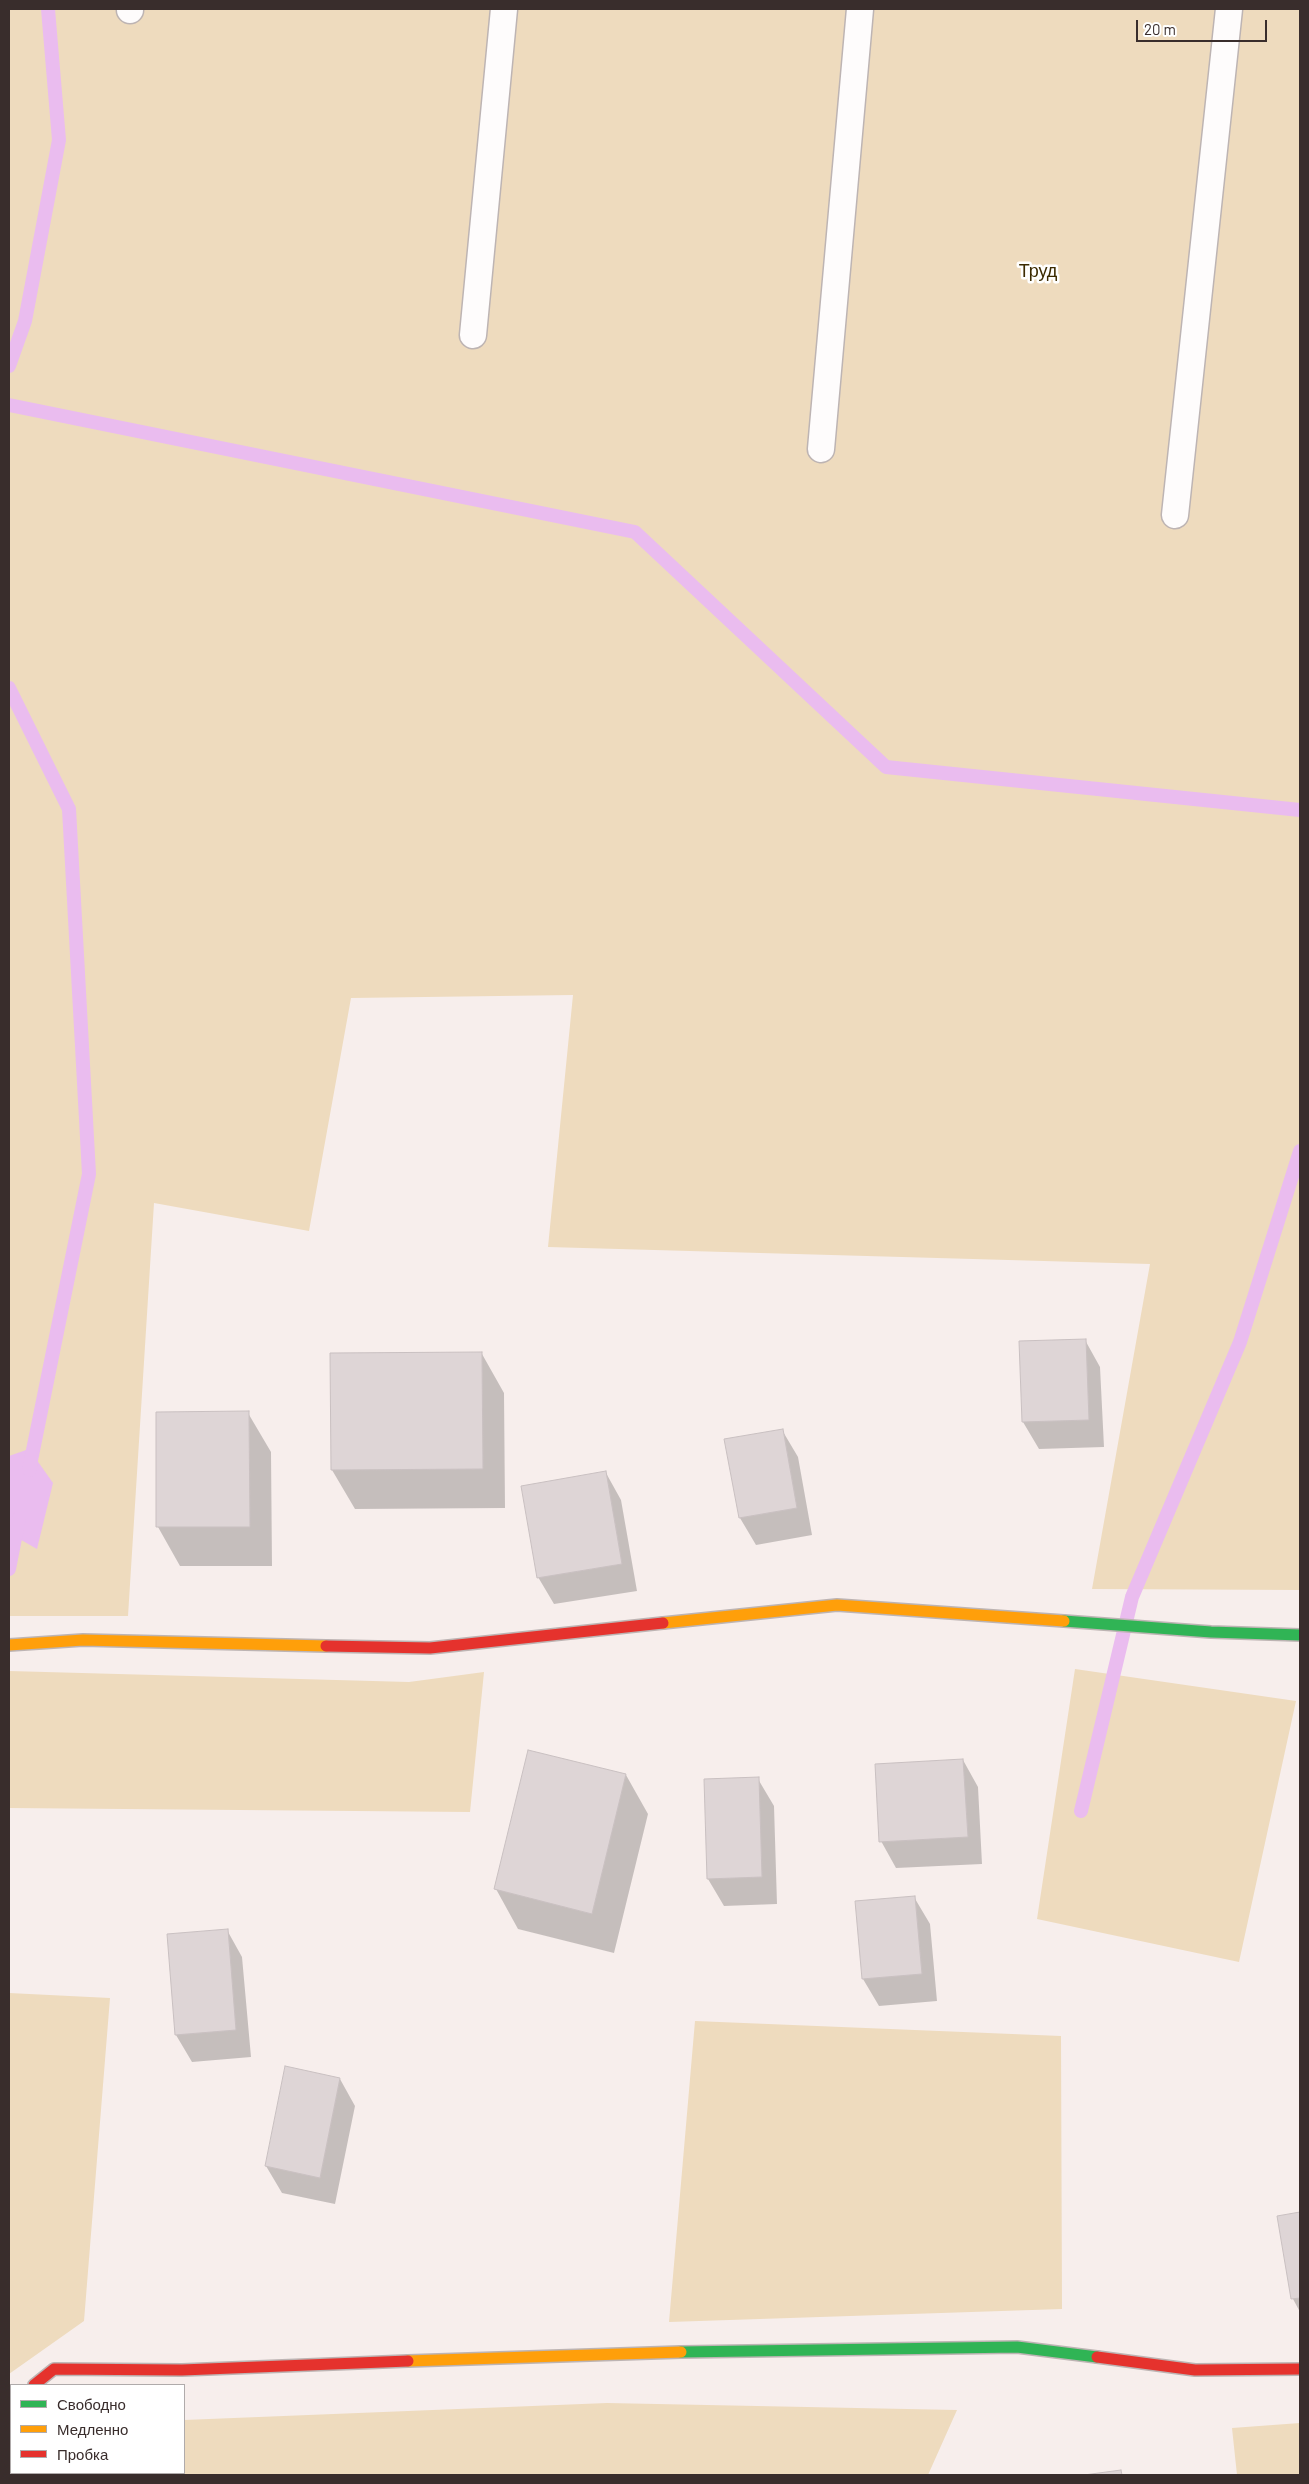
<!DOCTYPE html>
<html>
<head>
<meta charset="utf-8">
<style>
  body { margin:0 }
  #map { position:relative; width:1309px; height:2484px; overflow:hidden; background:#f7eeec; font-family:Barlow,sans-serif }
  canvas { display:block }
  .frame { position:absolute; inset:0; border:10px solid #392d2c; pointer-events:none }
  .legend { position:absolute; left:10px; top:2384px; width:175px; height:90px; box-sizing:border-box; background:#fff; border:1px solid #b0abab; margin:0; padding:6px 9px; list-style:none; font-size:15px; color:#392d2c }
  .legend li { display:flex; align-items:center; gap:10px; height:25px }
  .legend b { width:25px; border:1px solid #b0abab }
  .scale { position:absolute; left:1136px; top:20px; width:131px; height:22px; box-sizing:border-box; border:2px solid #392d2c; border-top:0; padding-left:6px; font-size:15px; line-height:18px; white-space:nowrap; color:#392d2c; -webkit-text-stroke:4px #fff; paint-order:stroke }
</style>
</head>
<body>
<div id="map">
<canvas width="1309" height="2484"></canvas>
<div class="frame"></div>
<ul class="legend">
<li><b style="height:6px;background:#30b455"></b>Свободно</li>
<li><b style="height:6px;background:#ff9f0a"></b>Медленно</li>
<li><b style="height:6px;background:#e5322d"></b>Пробка</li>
</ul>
<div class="scale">20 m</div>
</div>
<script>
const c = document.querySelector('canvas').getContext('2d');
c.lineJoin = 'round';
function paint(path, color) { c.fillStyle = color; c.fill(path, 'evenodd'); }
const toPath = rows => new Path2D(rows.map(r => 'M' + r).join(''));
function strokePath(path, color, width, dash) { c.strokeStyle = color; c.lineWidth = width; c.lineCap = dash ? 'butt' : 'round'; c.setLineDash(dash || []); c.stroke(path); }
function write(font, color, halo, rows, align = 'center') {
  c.font = font + ' Barlow,sans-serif'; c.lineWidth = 5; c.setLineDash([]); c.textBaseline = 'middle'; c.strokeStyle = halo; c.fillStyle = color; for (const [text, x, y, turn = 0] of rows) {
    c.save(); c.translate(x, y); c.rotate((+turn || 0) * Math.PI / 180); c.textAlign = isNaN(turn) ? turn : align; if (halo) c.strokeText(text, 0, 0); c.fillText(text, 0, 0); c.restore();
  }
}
const green = toPath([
  [9,9,1300,9,1300,1590,1092,1589,1150,1264,548,1247,573,995,351,998,309,1231,154,1203,128,1616,9,1616],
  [1075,1669,1296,1701,1239,1962,1037,1919],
  [9,1671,409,1682,484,1672,470,1812,9,1808],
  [9,1993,110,1998,84,2321,9,2374],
  [695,2021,1061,2036,1062,2309,669,2322],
  [607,2403,957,2410,928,2475,148,2475,148,2473,184,2473,184,2420],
  [1300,2423,1300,2475,1237,2475,1232,2428]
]);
const water = toPath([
  [29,1449,53,1483,37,1549,9,1533,9,1456]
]);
const shadow = toPath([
  [1085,1340,1100,1367,1104,1447,1039,1449,1023,1422,1021,1342],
  [482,1354,504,1393,505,1508,355,1509,332,1470],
  [248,1413,271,1452,272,1566,180,1566,158,1527],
  [782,1430,798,1457,812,1535,756,1545,740,1518],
  [606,1473,621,1500,637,1591,554,1604,538,1577],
  [963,1760,978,1787,982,1864,896,1868,881,1841],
  [626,1775,648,1814,614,1953,518,1929,496,1889],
  [758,1779,774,1806,777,1904,724,1906,708,1879,705,1780],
  [914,1897,930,1924,937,2001,879,2006,863,1979],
  [227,1930,242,1957,251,2057,192,2062,176,2035],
  [340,2079,355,2106,335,2204,282,2193,266,2166],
  [1300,2213,1300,2312,1293,2299,1278,2217]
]);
const stream = toPath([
  [9,366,25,321,59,140,48,9],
  [9,405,635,532,886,767,1300,810],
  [9,688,69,809,89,1174,29,1470],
  [9,1569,19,1518],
  [1081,1811,1132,1597,1240,1342,1300,1151]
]);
const building = toPath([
  [1086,1339,1089,1420,1022,1422,1019,1341,1086,1339],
  [482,1352,483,1469,331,1470,330,1353,482,1352],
  [249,1411,250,1527,156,1527,156,1412,249,1411],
  [783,1429,797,1508,739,1518,724,1439,783,1429],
  [606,1471,622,1564,537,1578,521,1486,606,1471],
  [528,1750,626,1774,592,1914,494,1889,528,1750],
  [963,1759,968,1837,879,1842,875,1764,963,1759],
  [759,1777,762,1877,707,1879,704,1779,759,1777],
  [915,1896,922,1974,862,1979,855,1901,915,1896],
  [228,1929,236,2030,175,2035,167,1934,228,1929],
  [285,2066,340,2078,320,2178,265,2166,285,2066],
  [1300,2212,1300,2298,1291,2299,1277,2216,1300,2212],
  [1121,2470,1122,2475,1084,2475,1121,2470]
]);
const lane = toPath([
  [130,10,130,9],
  [473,335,504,9],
  [821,449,860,9],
  [1175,515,1229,9]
]);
const street = toPath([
  [9,2406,11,2404]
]);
const fast = toPath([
  [1064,1621,1211,1632,1300,1635],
  [681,2352,1017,2347,1097,2357]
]);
const slow = toPath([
  [663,1623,837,1605,1064,1621],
  [9,1645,83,1640,326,1646],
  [408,2361,681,2352]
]);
const jam = toPath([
  [326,1646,430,1648,663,1623],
  [1097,2357,1195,2370,1300,2369],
  [34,2385,54,2369,182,2370,408,2361]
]);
const parkNames = [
  ["Труд",1038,271]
];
paint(green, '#eedbbe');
paint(water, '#eabcef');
paint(shadow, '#0003');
strokePath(stream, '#eabcef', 14);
paint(building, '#ded5d6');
strokePath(building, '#c9c0c1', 1);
strokePath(lane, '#bdb4b3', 29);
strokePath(street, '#bdb4b3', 30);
strokePath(fast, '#bdb4b3', 14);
strokePath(slow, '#bdb4b3', 14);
strokePath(jam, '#bdb4b3', 14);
strokePath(lane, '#fefcfc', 26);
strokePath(street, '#fefcfc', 28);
strokePath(fast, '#30b455', 11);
strokePath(slow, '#ff9f0a', 11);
strokePath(jam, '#e5322d', 11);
write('18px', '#3c2b01', '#fff', parkNames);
</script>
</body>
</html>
